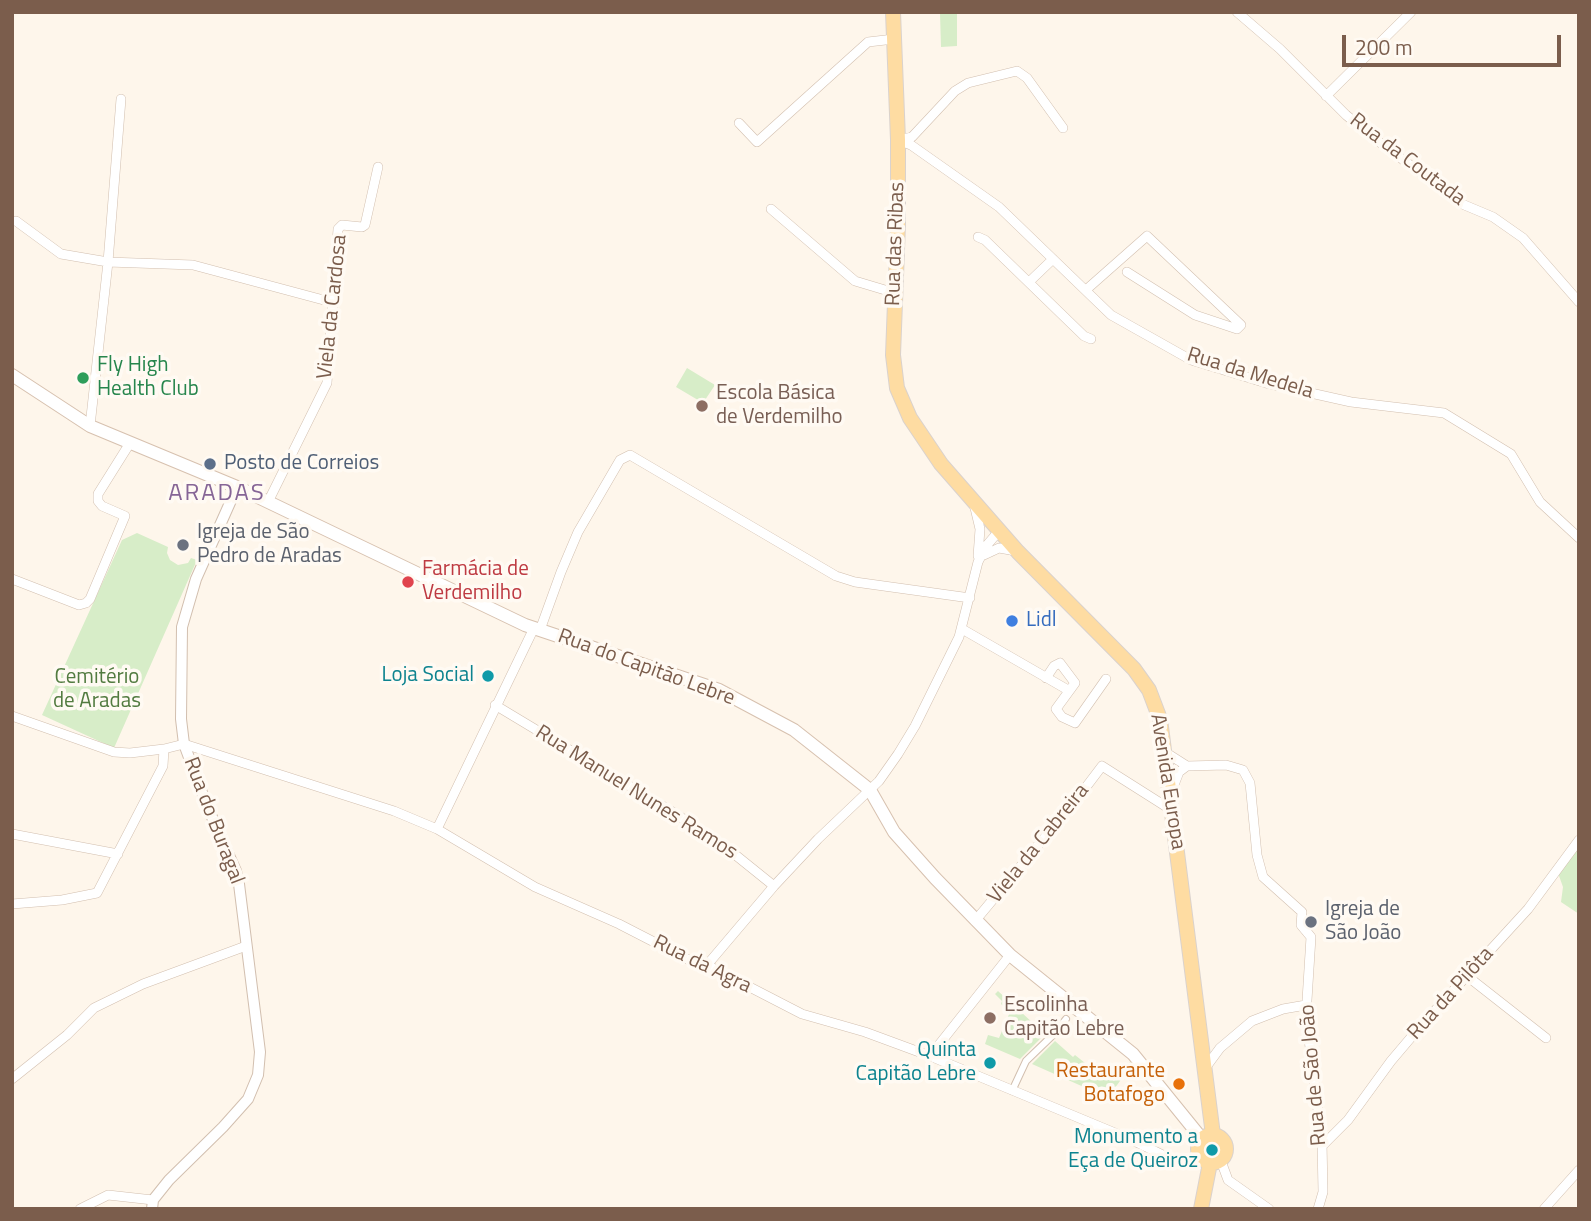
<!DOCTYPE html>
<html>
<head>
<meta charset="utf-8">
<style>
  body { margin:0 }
  #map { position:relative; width:1591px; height:1221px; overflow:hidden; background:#fef6eb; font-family:"Titillium Web",sans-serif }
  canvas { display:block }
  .frame { position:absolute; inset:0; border:14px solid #7b5d4c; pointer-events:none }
  .scale { position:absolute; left:1342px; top:35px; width:219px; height:32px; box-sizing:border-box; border:4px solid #7b5d4c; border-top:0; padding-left:9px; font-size:21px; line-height:24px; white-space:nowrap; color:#7b5d4c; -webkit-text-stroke:5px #fffaf3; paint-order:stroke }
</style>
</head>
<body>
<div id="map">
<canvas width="1591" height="1221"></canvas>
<div class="frame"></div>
<div class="scale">200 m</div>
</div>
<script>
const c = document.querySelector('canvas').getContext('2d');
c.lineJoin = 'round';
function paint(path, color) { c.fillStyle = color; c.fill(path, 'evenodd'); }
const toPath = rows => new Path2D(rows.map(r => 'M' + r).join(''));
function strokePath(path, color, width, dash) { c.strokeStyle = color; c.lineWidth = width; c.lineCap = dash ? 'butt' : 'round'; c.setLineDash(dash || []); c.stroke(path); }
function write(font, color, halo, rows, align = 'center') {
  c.font = font + ' "Titillium Web",sans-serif'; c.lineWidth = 7; c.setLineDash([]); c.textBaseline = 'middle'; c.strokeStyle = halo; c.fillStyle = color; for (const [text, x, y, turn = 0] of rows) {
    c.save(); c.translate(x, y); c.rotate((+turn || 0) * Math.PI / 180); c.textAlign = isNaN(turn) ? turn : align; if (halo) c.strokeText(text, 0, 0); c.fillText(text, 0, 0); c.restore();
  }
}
const green = toPath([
  [957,12,957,46,941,47,940,13],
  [687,368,715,385,703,403,676,387],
  [137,533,168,547,167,553,170,560,178,565,188,563,191,558,197,560,114,748,42,715,122,540],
  [1579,844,1579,914,1561,902,1563,887,1558,873],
  [998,991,1045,1034,1020,1059,985,1044,988,1035,999,1038,1010,1012,1001,1004,1002,1001,995,994],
  [1055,1041,1073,1057,1075,1055,1105,1079,1108,1076,1114,1081,1130,1062,1133,1063,1104,1103,1096,1098,1095,1092,1032,1064]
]);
const pedestrian = toPath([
  [1012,1091,1026,1061,1054,1034,1066,1019]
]);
const minor = toPath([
  [1237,12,1280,49,1346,115,1378,141,1462,204,1493,217,1523,238,1579,302],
  [1326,96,1411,12],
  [739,123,757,142,868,42,894,39],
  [898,140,911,145,999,207,1111,315,1191,360,1266,383,1351,402,1444,413,1511,454,1540,502,1579,538],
  [899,140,912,137,955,91,968,83,1017,71,1027,78,1063,128],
  [771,209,855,281,895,293],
  [16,221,61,254,108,262,193,265,331,302],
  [978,237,985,240,1084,336,1091,339],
  [1029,282,1053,259],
  [1087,289,1147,236,1241,325,1237,329,1195,315,1127,272],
  [90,426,108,262,121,99],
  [268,502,327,383,338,229,342,225,362,227,365,225,378,167],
  [975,508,980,529,978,556],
  [984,555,999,548,1016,551],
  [12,579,79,605,86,603,90,599,125,516,102,506,98,501,98,494,130,443],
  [962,629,1068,690],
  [540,630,561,572,578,532,620,460,630,455,836,576,855,582,970,598],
  [1046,678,1054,666,1060,663,1075,683,1056,709,1062,717,1075,723,1106,679],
  [495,705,676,814,733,853,774,886],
  [12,716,114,752,130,753,164,749],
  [1165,752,1187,766,1226,765,1243,770,1250,783,1257,855,1263,877,1302,912,1301,925,1311,937,1306,1016,1322,1142,1323,1192,1318,1209],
  [1172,790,1179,772,1187,766],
  [437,829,534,628],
  [12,834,118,854],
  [12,904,62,900,97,893,163,766,164,749,184,744,394,811,437,829,535,887,619,924,691,961,707,965,802,1014,865,1032,930,1056,1132,1140,1171,1159,1180,1161,1188,1160,1198,1153],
  [975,921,1080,795,1102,766,1173,811],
  [707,965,774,886,818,839,879,781,898,754,915,726,959,637,978,562,987,545,999,531],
  [1467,976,1546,1038],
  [930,1056,1010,955],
  [1206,1067,1220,1048,1252,1021,1283,1009,1306,1005],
  [12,1079,67,1035,94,1008,143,984,246,946],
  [1322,1146,1348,1120,1391,1061,1419,1028,1528,909,1579,840],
  [1221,1161,1228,1180,1269,1209],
  [80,1209,108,1195,153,1200],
  [1544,1209,1579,1170]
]);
const tertiary = toPath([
  [152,1209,153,1200,169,1180,223,1127,248,1099,258,1075,260,1052,239,884,236,871,207,806,184,744,181,719,182,627,196,579,237,487]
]);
const secondary = toPath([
  [12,375,90,426,237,487,525,625,719,690,794,730,870,790,894,832,935,878,1010,955,1133,1054,1202,1139]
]);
const primary = toPath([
  [893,12,898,140,898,224,893,355,897,388,910,418,941,464,1018,552,1134,669,1149,690,1160,719,1213,1135],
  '1198 1149a14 14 0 1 1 28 0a14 14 0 1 1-28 0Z',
  [1201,1209,1210,1163]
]);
const markers = [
  [83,378,7,"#2e9e5b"],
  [702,406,7,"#8d6e63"],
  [210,464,7,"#5c6f8a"],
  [183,545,7,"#6b7280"],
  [408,582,7,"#e0444e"],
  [1012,621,7,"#3f7fe0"],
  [488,676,7,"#0f9aa8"],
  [1311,922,7,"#6b7280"],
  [990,1018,7,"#8d6e63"],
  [990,1063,7,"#0f9aa8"],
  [1179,1084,7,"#e8710a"],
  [1212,1150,7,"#0f9aa8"]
];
const streetNames = [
  ["Rua da Coutada",1407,160,37],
  ["Rua das Ribas",896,244,-88],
  ["Viela da Cardosa",333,307,-84],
  ["Rua da Medela",1250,374,17],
  ["Rua do Capitão Lebre",646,668,20],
  ["Avenida Europa",1167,782,81],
  ["Rua Manuel Nunes Ramos",636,793,32],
  ["Rua do Buragal",213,821,69],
  ["Viela da Cabreira",1039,844,-51],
  ["Rua da Agra",702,965,26],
  ["Rua da Pilôta",1451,994,-48],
  ["Rua de São João",1314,1075,-95]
];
const leisureNames = [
  ["Fly High",97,366],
  ["Health Club",97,390]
];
const educationNames = [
  ["Escola Básica",716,394],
  ["de Verdemilho",716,418],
  ["Escolinha",1004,1006],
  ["Capitão Lebre",1004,1030]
];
const serviceNames = [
  ["Posto de Correios",224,464]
];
const worshipNames = [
  ["Igreja de São",197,533],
  ["Pedro de Aradas",197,557],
  ["Igreja de",1325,910],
  ["São João",1325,934]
];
const healthNames = [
  ["Farmácia de",422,570],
  ["Verdemilho",422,594]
];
const shopNames = [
  ["Lidl",1026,621]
];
const cultureNames = [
  ["Loja Social",474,676],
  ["Quinta",976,1051],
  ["Capitão Lebre",976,1075],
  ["Monumento a",1198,1138],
  ["Eça de Queiroz",1198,1162]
];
const parkNames = [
  ["Cemitério",97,678],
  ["de Aradas",97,702]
];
const foodNames = [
  ["Restaurante",1165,1072],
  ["Botafogo",1165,1096]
];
const quarterNames = [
  ["ARADAS",217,494]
];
paint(green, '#d7edc8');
strokePath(pedestrian, '#d2bfaf', 8);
strokePath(minor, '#d2bfaf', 10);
strokePath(tertiary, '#d2bfaf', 12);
strokePath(secondary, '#d7c1af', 14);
strokePath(primary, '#dad2cd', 16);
strokePath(pedestrian, '#fff', 6);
strokePath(minor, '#fff', 9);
strokePath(tertiary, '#fff', 10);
strokePath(secondary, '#fff', 12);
strokePath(primary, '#fedca2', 14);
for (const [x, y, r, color] of markers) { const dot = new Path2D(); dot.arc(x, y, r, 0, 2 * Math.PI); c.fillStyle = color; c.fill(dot); strokePath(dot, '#fffaf3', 2.5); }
write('21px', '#7b5d4c', '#fffaf3', streetNames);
write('21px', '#27864d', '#fffaf3', leisureNames, 'left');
write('21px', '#785e54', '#fffaf3', educationNames, 'left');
write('21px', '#4e5e75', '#fffaf3', serviceNames, 'left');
write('21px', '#5b616d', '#fffaf3', worshipNames, 'left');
write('21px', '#be3a42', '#fffaf3', healthNames, 'left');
write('21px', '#366cbe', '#fffaf3', shopNames, 'left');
write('21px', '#0d838f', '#fffaf3', cultureNames, 'right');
write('21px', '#527b40', '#fffaf3', parkNames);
write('21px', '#c56008', '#fffaf3', foodNames, 'right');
c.letterSpacing = '2px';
write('24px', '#866596', '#fffaf3', quarterNames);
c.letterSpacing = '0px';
</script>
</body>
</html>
